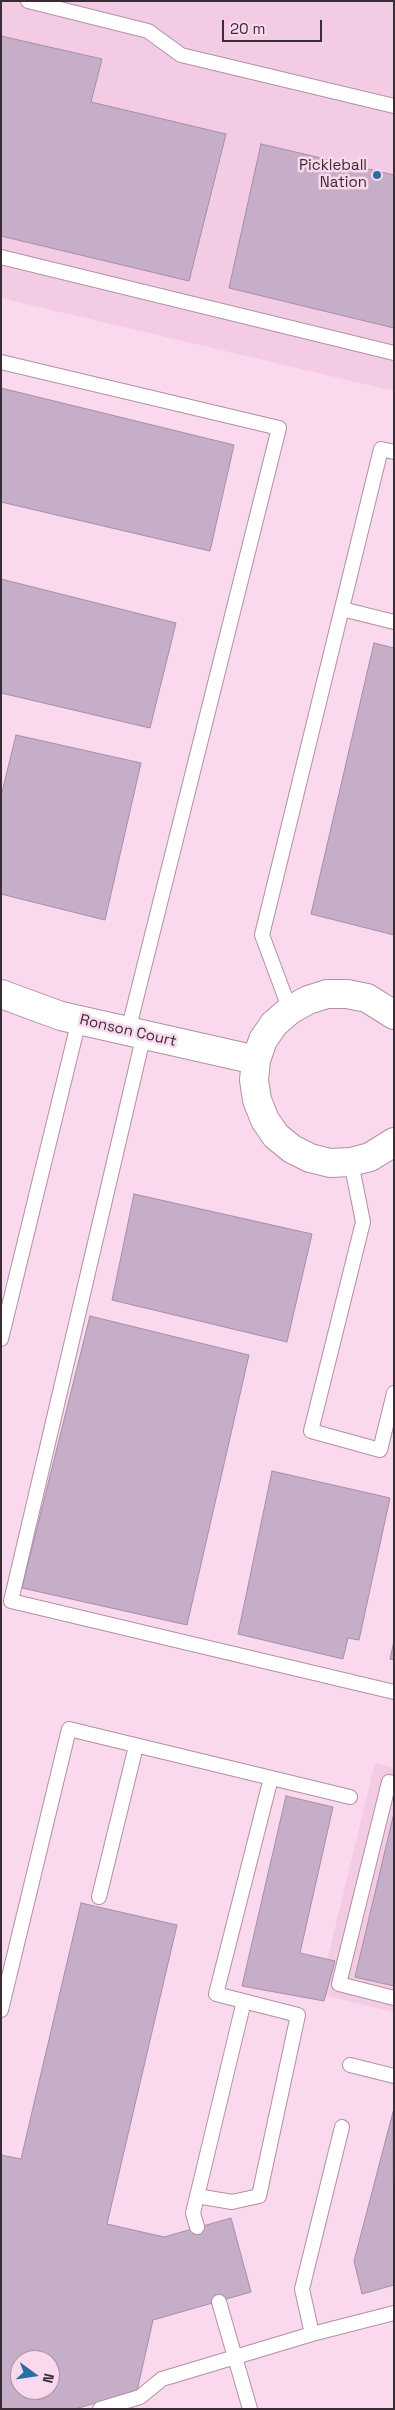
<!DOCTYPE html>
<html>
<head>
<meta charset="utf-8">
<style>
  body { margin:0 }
  #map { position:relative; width:395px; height:2410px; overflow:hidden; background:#fad8ed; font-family:"Space Grotesk",sans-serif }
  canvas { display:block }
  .frame { position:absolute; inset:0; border:2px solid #392c34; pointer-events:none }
  .north { position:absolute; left:10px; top:2350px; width:50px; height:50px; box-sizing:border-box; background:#fad8ed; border:1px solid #ad93a3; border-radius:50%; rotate:104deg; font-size:14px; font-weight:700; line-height:20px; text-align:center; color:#392c34 }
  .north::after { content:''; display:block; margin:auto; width:18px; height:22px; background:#276ea2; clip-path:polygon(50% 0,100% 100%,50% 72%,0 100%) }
  .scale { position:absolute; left:222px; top:20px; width:100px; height:22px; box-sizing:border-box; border:2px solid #392c34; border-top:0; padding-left:6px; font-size:15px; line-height:18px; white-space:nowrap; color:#392c34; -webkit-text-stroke:4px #fad8ed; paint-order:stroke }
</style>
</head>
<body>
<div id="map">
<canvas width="395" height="2410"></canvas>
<div class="frame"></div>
<div class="north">N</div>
<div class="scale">20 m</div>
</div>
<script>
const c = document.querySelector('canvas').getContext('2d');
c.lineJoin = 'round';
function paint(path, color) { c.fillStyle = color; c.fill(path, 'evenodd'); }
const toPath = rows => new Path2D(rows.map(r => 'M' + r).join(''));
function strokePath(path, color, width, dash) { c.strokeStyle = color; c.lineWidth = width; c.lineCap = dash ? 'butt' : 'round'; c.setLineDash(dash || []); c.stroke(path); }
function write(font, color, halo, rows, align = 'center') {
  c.font = font + ' "Space Grotesk",sans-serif'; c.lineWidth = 5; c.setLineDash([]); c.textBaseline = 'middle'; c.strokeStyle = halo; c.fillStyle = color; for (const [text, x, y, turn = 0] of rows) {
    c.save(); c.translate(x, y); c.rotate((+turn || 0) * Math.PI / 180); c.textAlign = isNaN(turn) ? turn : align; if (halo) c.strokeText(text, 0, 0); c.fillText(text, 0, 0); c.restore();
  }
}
const built = toPath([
  [1,1,394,1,394,391,1,298],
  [375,1763,394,1768,394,2012,319,1994]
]);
const building = toPath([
  [1,36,102,59,91,102,226,134,189,281,1,236,1,36],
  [261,144,394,175,394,328,229,288,261,144],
  [1,388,234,445,210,551,1,502,1,388],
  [1,579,176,623,150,728,1,693,1,579],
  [374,643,394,648,394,935,311,914,374,643],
  [16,735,141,763,105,920,1,894,1,796,16,735],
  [134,1194,312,1234,287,1342,112,1300,134,1194],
  [90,1316,249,1355,187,1625,22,1588,90,1316],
  [272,1471,390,1498,359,1640,348,1638,343,1659,238,1634,272,1471],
  [394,1641,394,1660,390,1659,394,1641],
  [286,1796,333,1807,300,1953,335,1961,324,2001,242,1986,286,1796],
  [394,1813,394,1986,355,1977,394,1813],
  [81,1903,177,1925,107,2224,164,2237,231,2218,251,2292,153,2320,137,2391,75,2409,1,2409,1,2155,21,2159,81,1903],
  [20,2360,50,2360,50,2390,20,2390,20,2360],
  [393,2112,394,2285,362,2294,354,2261,393,2112]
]);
const service = toPath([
  [28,1,148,31,181,55,394,106],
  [1,257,394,353],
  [1,362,279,428,128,1031],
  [342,609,394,622],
  [290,1010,262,935,381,449,394,452],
  [144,1034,11,1601,394,1692],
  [351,1162,363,1222,311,1431,380,1450,394,1393],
  [1,1339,79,1020],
  [394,1783,389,1782,339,1984,394,1998],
  [99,1897,136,1746],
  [1,2010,69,1729,350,1797],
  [350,2065,394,2076],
  [197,2196,232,2202,259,2196,298,2015,216,1994,271,1778],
  [197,2227,193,2213,244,2001],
  [219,2302,250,2409],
  [312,2334,302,2289,342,2127],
  [100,2409,140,2397,162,2379,312,2334,394,2313]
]);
const minor = toPath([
  [1,994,61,1016,256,1060],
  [394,1015,367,998,347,994,327,994,308,1000,290,1010,274,1024,263,1040,256,1060,254,1080,257,1100,265,1120,276,1136,292,1149,310,1158,330,1163,351,1162,370,1157,394,1142]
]);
const markers = [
  [377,175,5,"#276ea2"]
];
const poiNames = [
  ["Pickleball",367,166],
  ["Nation",367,183]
];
const streetNames = [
  ["Ronson Court",128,1031,13]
];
paint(built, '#f4cbe4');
paint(building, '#c6aec9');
strokePath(building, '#a58ea8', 1);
strokePath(service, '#b091a4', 16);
strokePath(minor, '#b091a4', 30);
strokePath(service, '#fff', 14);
strokePath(minor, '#fff', 28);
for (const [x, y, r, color] of markers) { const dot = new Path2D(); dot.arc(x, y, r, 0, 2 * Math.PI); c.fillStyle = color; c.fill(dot); strokePath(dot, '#fad8ed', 2); }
write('15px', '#392c34', '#fad8ed', poiNames, 'right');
write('15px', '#392c34', '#fad8ed', streetNames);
</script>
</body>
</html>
